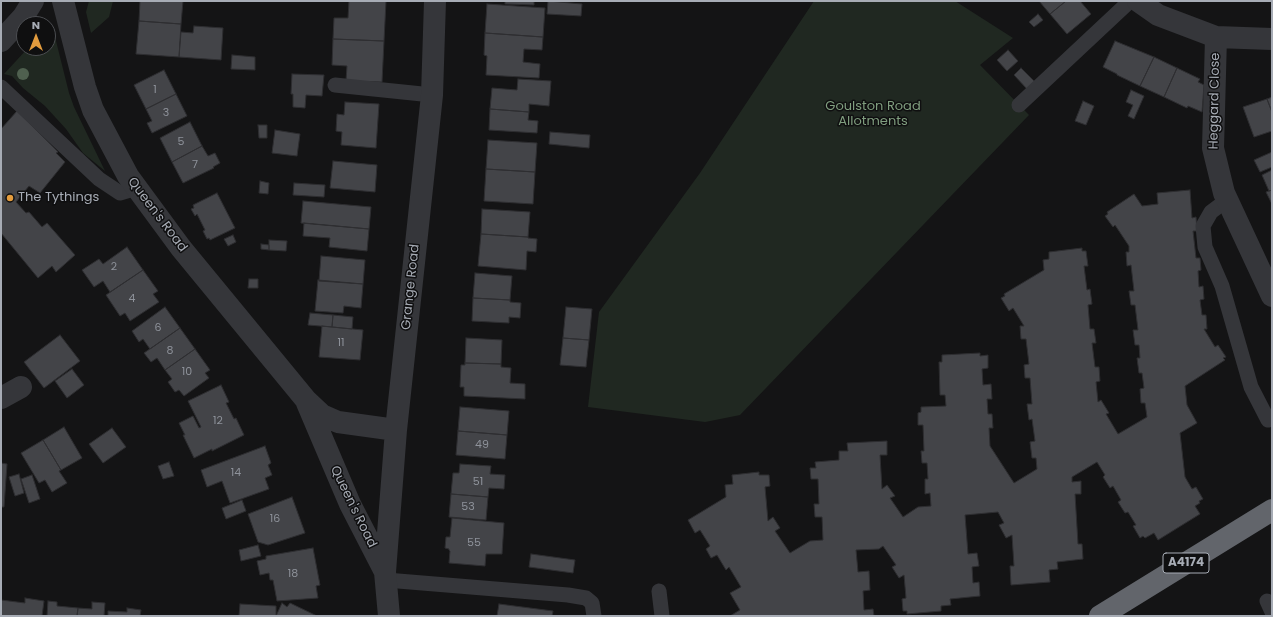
<!DOCTYPE html>
<html>
<head>
<meta charset="utf-8">
<style>
  body { margin:0 }
  #map { position:relative; width:1273px; height:617px; overflow:hidden; background:#141415; font-family:Poppins,sans-serif }
  canvas { display:block }
  .frame { position:absolute; inset:0; border:2px solid #a7acb5; pointer-events:none }
  .north { position:absolute; left:16px; top:16px; width:40px; height:40px; box-sizing:border-box; background:#0f0f10; border:1px solid #4c4e52; border-radius:50%; rotate:0deg; font-size:11px; font-weight:700; line-height:16px; text-align:center; color:#a7acb5 }
  .north::after { content:''; display:block; margin:auto; width:14px; height:18px; background:#e39c3e; clip-path:polygon(50% 0,100% 100%,50% 72%,0 100%) }
</style>
</head>
<body>
<div id="map">
<canvas width="1273" height="617"></canvas>
<div class="frame"></div>
<div class="north">N</div>
</div>
<script>
const c = document.querySelector('canvas').getContext('2d');
c.lineJoin = 'round';
function paint(path, color) { c.fillStyle = color; c.fill(path, 'evenodd'); }
const toPath = rows => new Path2D(rows.map(r => 'M' + r).join(''));
function strokePath(path, color, width, dash) { c.strokeStyle = color; c.lineWidth = width; c.lineCap = dash ? 'butt' : 'round'; c.setLineDash(dash || []); c.stroke(path); }
function write(font, color, halo, rows, align = 'center') {
  c.font = font + ' Poppins,sans-serif'; c.lineWidth = 3; c.setLineDash([]); c.textBaseline = 'middle'; c.strokeStyle = halo; c.fillStyle = color; for (const [text, x, y, turn = 0] of rows) {
    c.save(); c.translate(x, y); c.rotate((+turn || 0) * Math.PI / 180); c.textAlign = isNaN(turn) ? turn : align; if (halo) c.strokeText(text, 0, 0); c.fillText(text, 0, 0); c.restore();
  }
}
const green = toPath([
  [89,1,113,1,109,17,91,33,86,12],
  [814,1,955,1,1013,38,980,65,1029,115,740,415,705,422,588,407,599,312,700,173],
  [50,36,55,37,69,93,74,107,105,171,83,153,66,129,45,106,23,88,12,76,4,74,28,48,48,48,48,37]
]);
const building = toPath([
  [140,1,183,1,181,24,139,21,140,1],
  [349,1,386,1,384,41,333,39,334,18,348,18,349,1],
  [505,1,534,1,534,5,505,4,505,1],
  [548,1,582,4,581,16,547,14,548,1],
  [1039,1,1066,1,1050,14,1039,1],
  [1066,1,1080,1,1091,14,1067,34,1050,14,1066,1],
  [487,4,545,8,543,37,485,33,487,4],
  [1038,14,1043,20,1034,27,1029,22,1038,14],
  [139,21,181,24,179,57,136,54,139,21],
  [194,26,223,28,221,60,179,57,181,32,193,33,194,26],
  [485,33,543,37,542,50,524,49,523,62,540,64,539,78,486,75,487,56,484,55,485,33],
  [333,39,384,41,382,82,346,81,347,66,332,65,333,39],
  [1115,41,1154,57,1140,86,1117,75,1117,74,1103,67,1115,41],
  [1008,50,1018,61,1007,71,997,60,1008,50],
  [232,55,255,57,255,70,231,69,232,55],
  [1154,57,1177,68,1164,97,1140,86,1154,57],
  [1021,68,1035,82,1027,89,1014,75,1021,68],
  [1177,68,1200,79,1198,82,1204,85,1202,112,1188,106,1187,108,1164,97,1177,68],
  [164,70,176,94,146,109,134,85,164,70],
  [292,74,324,75,322,96,306,95,305,108,293,107,293,94,291,94,292,74],
  [518,79,551,81,549,106,529,104,529,112,490,109,492,88,517,90,518,79],
  [1131,90,1144,96,1134,119,1128,116,1133,105,1126,102,1131,90],
  [176,94,187,116,152,133,147,123,152,121,146,109,176,94],
  [1272,97,1272,112,1267,99,1272,97],
  [1267,99,1272,112,1272,131,1254,137,1243,107,1267,99],
  [1083,101,1094,106,1086,125,1075,121,1083,101],
  [345,102,379,104,376,148,341,145,342,132,336,131,337,114,344,115,345,102],
  [490,109,529,112,528,120,538,121,537,133,489,130,490,109],
  [17,111,58,152,56,153,65,162,40,193,29,186,16,202,26,213,29,212,42,227,47,223,75,255,56,272,52,266,38,278,1,233,1,129,17,111],
  [190,122,202,146,172,162,160,138,190,122],
  [258,125,267,125,267,138,259,138,258,125],
  [275,130,300,134,297,156,272,153,275,130],
  [550,132,590,135,589,148,549,144,550,132],
  [488,140,537,143,535,172,486,169,488,140],
  [202,146,208,156,215,153,220,163,213,167,214,168,183,183,172,162,202,146],
  [1272,152,1272,167,1260,172,1254,160,1272,152],
  [333,161,377,165,375,192,330,188,333,161],
  [486,169,535,172,533,204,484,201,486,169],
  [1272,170,1272,190,1269,191,1262,175,1272,170],
  [260,181,269,183,268,194,259,193,260,181],
  [294,183,325,185,324,197,293,195,294,183],
  [1190,190,1192,218,1196,217,1197,231,1193,231,1196,258,1200,258,1201,270,1198,271,1199,287,1203,286,1204,299,1200,300,1202,315,1206,315,1207,329,1204,329,1215,347,1218,345,1226,357,1223,358,1225,360,1185,386,1187,405,1197,423,1180,433,1185,477,1192,489,1196,487,1203,499,1199,501,1200,503,1195,506,1200,514,1158,540,1154,533,1145,538,1143,536,1140,538,1133,526,1136,525,1128,512,1125,513,1118,502,1121,500,1113,486,1110,488,1103,477,1105,475,1097,462,1072,477,1072,482,1081,481,1081,494,1075,494,1078,544,1082,544,1083,559,1057,562,1058,569,1049,570,1050,582,1011,585,1010,566,1014,566,1012,535,1006,538,999,525,1004,523,998,512,965,515,968,554,977,553,979,566,972,567,973,583,979,582,980,596,950,599,951,605,941,606,941,611,907,614,907,611,903,611,902,599,906,598,904,575,899,578,892,567,896,565,883,546,879,549,856,550,858,572,869,571,870,590,863,591,864,610,873,609,874,616,730,616,740,610,730,593,741,587,729,567,726,570,717,555,711,558,706,549,710,546,700,530,695,533,688,520,726,497,725,485,733,484,732,475,759,472,759,475,769,475,770,486,765,487,768,521,773,517,780,528,775,531,790,553,810,541,823,540,822,517,815,517,814,504,819,504,818,479,811,479,810,468,816,468,815,462,839,460,839,451,848,451,847,443,887,441,887,455,880,455,882,489,887,485,895,496,890,498,903,517,918,507,931,506,930,493,925,494,925,479,928,479,927,463,922,463,921,451,924,451,923,425,918,425,918,413,921,412,921,407,946,406,945,395,940,395,939,362,942,362,942,355,980,353,980,356,988,355,988,368,982,369,983,385,991,384,992,399,987,399,988,414,992,414,993,428,989,428,990,446,1014,483,1037,469,1036,458,1032,458,1030,442,1035,441,1032,419,1029,420,1027,404,1032,404,1030,378,1025,378,1024,365,1029,364,1026,339,1021,339,1020,326,1024,326,1013,308,1009,311,1001,298,1005,296,1004,294,1044,270,1043,260,1049,259,1049,252,1082,248,1082,251,1086,251,1088,266,1084,266,1087,290,1090,289,1092,304,1088,305,1090,329,1094,329,1096,343,1092,343,1095,367,1099,367,1100,381,1096,382,1098,402,1101,400,1109,413,1106,414,1118,434,1147,417,1145,403,1141,403,1140,389,1144,388,1142,373,1139,373,1137,358,1140,358,1139,345,1135,345,1133,330,1138,330,1135,305,1131,305,1129,291,1134,291,1131,265,1127,266,1126,252,1129,252,1129,246,1115,225,1113,227,1105,216,1108,214,1107,212,1134,194,1142,206,1158,204,1157,193,1190,190],
  [1272,190,1272,204,1266,192,1272,190],
  [217,193,235,228,210,240,209,238,207,239,203,231,205,230,197,214,195,216,191,209,194,208,193,205,217,193],
  [303,201,371,207,369,229,301,223,303,201],
  [482,209,530,212,528,237,481,234,482,209],
  [304,223,369,229,367,251,329,247,330,238,303,236,304,223],
  [481,234,528,237,528,238,537,239,536,252,527,251,526,270,478,266,481,234],
  [233,235,236,242,228,246,224,239,233,235],
  [269,240,287,241,286,251,269,250,269,240],
  [261,244,269,245,269,250,261,249,261,244],
  [127,247,143,270,110,292,103,281,94,287,82,270,99,259,103,264,127,247],
  [321,256,365,260,363,284,319,281,321,256],
  [143,270,158,291,153,294,159,302,130,321,125,313,120,316,106,295,143,270],
  [475,273,512,276,510,300,473,298,475,273],
  [249,279,258,279,258,288,248,288,249,279],
  [318,280,363,284,361,308,344,306,343,313,315,311,318,280],
  [473,298,510,300,510,302,521,303,520,318,509,317,509,323,472,321,473,298],
  [165,307,180,328,150,349,143,339,139,342,132,331,165,307],
  [566,307,592,309,589,340,563,338,566,307],
  [310,313,333,315,332,327,308,325,310,313],
  [333,315,353,317,352,329,332,327,333,315],
  [322,326,363,330,360,360,319,357,322,326],
  [180,328,195,349,165,370,157,358,151,362,144,353,180,328],
  [60,335,80,361,44,388,24,362,60,335],
  [466,338,502,340,501,364,465,363,466,338],
  [563,338,589,340,586,367,560,365,563,338],
  [195,349,210,370,205,373,209,378,184,396,179,390,175,392,168,382,172,379,165,370,195,349],
  [465,363,501,364,501,367,511,368,510,383,525,384,525,399,464,396,464,387,460,387,461,365,465,365,465,363],
  [72,369,84,385,67,398,55,381,72,369],
  [221,385,229,402,226,403,234,419,236,418,244,435,212,451,212,449,194,458,183,435,185,435,179,423,193,416,199,428,201,427,188,401,221,385],
  [460,407,509,411,507,435,458,431,460,407],
  [64,427,82,458,61,470,43,440,64,427],
  [112,428,126,447,103,463,89,444,112,428],
  [458,431,507,435,505,459,456,455,458,431],
  [43,440,61,470,59,471,67,483,52,492,45,480,39,483,21,453,43,440],
  [265,446,271,463,268,465,272,475,265,478,269,489,230,503,222,481,207,487,201,470,265,446],
  [169,462,174,476,163,479,158,466,169,462],
  [1,463,7,464,4,507,1,507,1,463],
  [460,464,491,466,490,474,505,475,504,489,489,488,488,497,451,494,453,473,459,473,460,464],
  [19,474,24,493,15,496,9,477,19,474],
  [32,475,40,499,29,503,21,479,32,475],
  [451,494,488,497,486,520,449,517,451,494],
  [292,497,305,533,268,545,258,542,248,514,292,497],
  [242,500,246,511,226,519,222,508,242,500],
  [452,518,504,523,502,554,486,554,485,566,449,563,450,551,449,550,449,549,445,548,446,537,450,537,452,518],
  [258,545,261,556,241,561,239,550,258,545],
  [313,548,320,585,316,586,318,598,277,601,273,580,270,580,269,573,260,575,257,561,266,559,266,556,313,548],
  [531,554,575,560,573,573,529,567,531,554],
  [25,598,44,601,42,616,1,616,1,600,25,603,25,598],
  [48,601,57,602,57,606,78,608,77,616,47,616,48,601],
  [92,602,105,603,104,616,77,616,78,608,92,609,92,602],
  [282,603,287,607,290,603,317,616,276,616,282,603],
  [240,604,276,606,276,616,239,616,240,604],
  [499,604,553,611,552,616,497,616,499,604],
  [127,608,141,610,140,616,108,616,108,611,127,612,127,608]
]);
const lane = toPath([
  [335,85,432,95],
  [1,87,99,179,120,193,137,188],
  [1019,105,1130,1],
  [1227,200,1211,212,1203,226,1205,247,1222,286,1251,387,1268,420],
  [386,580,568,595,586,598,592,603,594,616],
  [659,591,662,616],
  [1267,601,1272,612]
]);
const street = toPath([
  [63,1,85,87,93,110,128,176,181,248,306,400,322,415,338,422,396,430],
  [1138,1,1158,15,1216,37,1272,39],
  [1216,37,1213,148,1224,193,1272,296],
  [1,41,23,17,33,1],
  [1,398,21,387],
  [307,403,350,504,385,572,389,616],
  [385,572,396,430,432,95,435,1]
]);
const highway = toPath([
  [1100,616,1272,510]
]);
const trees = [
  [23,74]
];
const markers = [
  [10,198,4,"#e39c3e"]
];
const numberNames = [
  ["1",155,90],
  ["3",166,113],
  ["5",181,142],
  ["7",195,165],
  ["2",114,267],
  ["4",132,299],
  ["6",158,328],
  ["11",341,343],
  ["8",170,351],
  ["10",187,372],
  ["12",218,421],
  ["49",482,445],
  ["14",236,473],
  ["51",478,482],
  ["53",468,507],
  ["16",275,519],
  ["55",474,543],
  ["18",293,574]
];
const shields = [
  [1186,563,46]
];
const shieldNames = [
  ["A4174",1186,563]
];
const streetNames = [
  ["Heggard Close",1215,101,-89],
  ["Queen's Road",157,215,53],
  ["Grange Road",411,287,-84],
  ["Queen's Road",353,507,64]
];
const parkNames = [
  ["Goulston Road",873,107],
  ["Allotments",873,122]
];
const poiNames = [
  ["The Tythings",18,198]
];
paint(green, '#202821');
paint(building, '#434448');
strokePath(building, '#2e2e31', 1);
strokePath(lane, '#35363a', 15);
strokePath(street, '#35363a', 22);
strokePath(highway, '#62656b', 22);
c.fillStyle = '#4f604f';
for (const [x, y] of trees) { c.beginPath(); c.arc(x, y, 6, 0, 2 * Math.PI); c.fill(); }
for (const [x, y, r, color] of markers) { const dot = new Path2D(); dot.arc(x, y, r, 0, 2 * Math.PI); c.fillStyle = color; c.fill(dot); strokePath(dot, '#0f0f10', 1.5); }
write('11px', '#8e929a', null, numberNames);
for (const [x, y, w] of shields) { const box = new Path2D(); box.roundRect(x - w / 2, y - 10, w, 20, 3); c.fillStyle = '#0f0f10'; c.fill(box); strokePath(box, '#a7acb5', 1); }
write('bold 12px', '#a7acb5', null, shieldNames);
write('13px', '#a7acb5', '#0f0f10', streetNames);
write('13px', '#809e7f', '#0f0f10', parkNames);
write('13px', '#a7acb5', '#0f0f10', poiNames, 'left');
</script>
</body>
</html>
